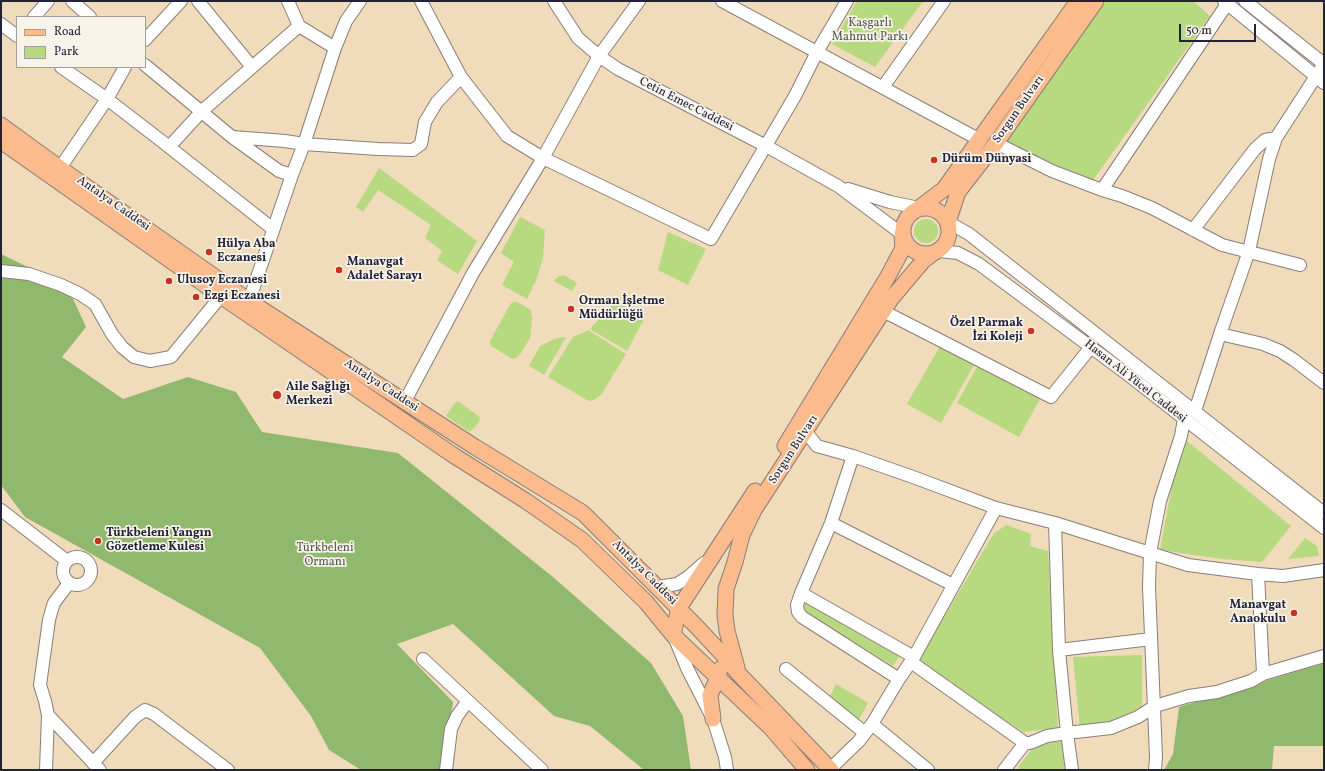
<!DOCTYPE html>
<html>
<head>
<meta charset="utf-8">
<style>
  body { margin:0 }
  #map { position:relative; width:1325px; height:771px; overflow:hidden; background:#f0dbba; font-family:Vollkorn,serif }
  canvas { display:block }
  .frame { position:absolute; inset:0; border:2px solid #22223b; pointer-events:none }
  .legend { position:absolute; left:16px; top:16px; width:130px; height:52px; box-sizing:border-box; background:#f7f3e8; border:1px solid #a29fa3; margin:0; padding:5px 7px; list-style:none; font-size:12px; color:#22223b }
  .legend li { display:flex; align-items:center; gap:8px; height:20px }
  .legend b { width:20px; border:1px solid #a29fa3 }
  .scale { position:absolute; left:1179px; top:24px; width:77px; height:18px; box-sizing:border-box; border:2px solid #22223b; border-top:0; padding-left:5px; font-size:12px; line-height:14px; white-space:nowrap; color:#22223b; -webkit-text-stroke:3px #f7f3e8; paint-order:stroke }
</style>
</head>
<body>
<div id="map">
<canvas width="1325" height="771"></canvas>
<div class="frame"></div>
<ul class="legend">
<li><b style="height:5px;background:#fbbb8c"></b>Road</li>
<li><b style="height:11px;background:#b7d980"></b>Park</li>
</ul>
<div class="scale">50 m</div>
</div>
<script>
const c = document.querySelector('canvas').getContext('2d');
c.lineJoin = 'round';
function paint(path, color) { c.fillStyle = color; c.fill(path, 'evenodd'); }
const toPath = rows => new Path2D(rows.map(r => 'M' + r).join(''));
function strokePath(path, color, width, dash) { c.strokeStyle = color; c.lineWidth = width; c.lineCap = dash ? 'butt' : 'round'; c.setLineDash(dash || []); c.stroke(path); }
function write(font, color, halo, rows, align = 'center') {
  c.font = font + ' Vollkorn,serif'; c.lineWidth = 3.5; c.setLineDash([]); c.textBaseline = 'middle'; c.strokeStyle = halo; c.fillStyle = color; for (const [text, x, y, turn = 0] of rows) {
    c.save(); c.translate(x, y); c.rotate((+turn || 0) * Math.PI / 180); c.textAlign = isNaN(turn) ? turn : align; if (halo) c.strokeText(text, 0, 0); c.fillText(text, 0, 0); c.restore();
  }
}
const green = toPath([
  [857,1,923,1,875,67,832,44],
  [1106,1,1193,1,1210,16,1091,183,1042,160,1006,142],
  [379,168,477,241,458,274,437,260,442,251,425,238,431,225,378,190,363,212,356,207],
  [520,217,545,230,543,258,537,278,527,299,502,285,514,262,501,253],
  '914 231a12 12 0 1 1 24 0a12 12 0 1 1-24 0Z',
  [668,232,706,249,688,285,658,270],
  [564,275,577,283,572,291,554,281,559,276],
  [616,301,645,317,627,351,590,329],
  [514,302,517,302,530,309,531,312,532,319,530,338,521,353,516,358,512,359,491,346,490,341,511,303],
  [588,330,626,354,601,395,592,401,587,400,548,377,573,337,585,332],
  [566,337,544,375,529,366,540,346,557,338],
  [940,346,974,365,941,423,907,404],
  [978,365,1040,399,1019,437,957,403],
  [458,401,480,417,479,422,470,432,446,416,454,404],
  [1181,436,1291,526,1262,562,1222,559,1160,550],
  [1007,525,1031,534,1030,546,1048,551,1058,728,1023,732,978,704,919,659,994,533],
  [1305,538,1317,546,1319,556,1288,559],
  [803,599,900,655,893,666,806,612,801,607],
  [1142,655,1142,706,1115,721,1080,728,1073,657],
  [836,684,868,703,859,719,829,698],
  [1064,741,1065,770,1021,770,1018,767,1036,744]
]);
const forest = toPath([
  [1,254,67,286,86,327,62,357,123,399,188,377,236,392,262,432,398,453,553,577,651,663,683,716,691,770,644,770,590,726,554,716,453,624,397,644,453,702,443,770,361,770,329,750,311,716,260,648,25,517,1,485],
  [1324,663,1324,746,1274,746,1272,770,1164,770,1173,754,1179,707]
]);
const minor = toPath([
  [72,1,90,17],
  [198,1,252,67],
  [288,1,299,26,335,48],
  [421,1,461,77,507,136,543,158,711,239,795,96,817,52,847,1],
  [554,1,578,38,599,56,618,69,766,146,838,186,902,234],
  [722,1,980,140],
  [1224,1,1324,83],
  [1245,1,1324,64],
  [34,17,48,1],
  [1,24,17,36],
  [145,40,181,1],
  [145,65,232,137,285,141,304,144,378,149,413,150,421,144,425,122,437,102,461,77],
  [61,67,107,99,159,139,273,229],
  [883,87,944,1],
  [232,137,279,171,292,175],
  [996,143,1052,171,1102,190,1122,196,1152,208,1222,245,1300,265],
  [169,147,202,111,299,26],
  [60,168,107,99,125,67],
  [848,189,890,202,919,208],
  [1102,190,1227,4],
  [948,222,969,234,1324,513],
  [1193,230,1255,149,1265,140,1276,138],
  [939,251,958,253,979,264,1131,377,1324,528],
  [1,271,29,274,61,285,80,294,95,304,112,334,122,347,134,357,150,361,171,357,221,296],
  [249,301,292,175,304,144,335,48,346,21,360,1],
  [883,311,1051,397,1091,347],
  [1220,334,1263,344,1280,351,1294,360,1324,383],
  [405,401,473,273,543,158,599,56,639,1],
  [1195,411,1220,334,1249,251,1269,159,1276,138,1324,64],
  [806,432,817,446,853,456,913,477,996,508,1055,523,1188,565,1258,574,1283,576,1324,570],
  [853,456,831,523,801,593,797,605,798,612,802,617,899,679],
  [1,510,67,561],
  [831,523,953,585],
  [1055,523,1059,650,1067,733,1072,770],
  '63 571a14 14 0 1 1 28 0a14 14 0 1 1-28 0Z',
  [657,587,677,584,688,577,704,563],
  [801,593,914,657],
  [675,639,687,668,713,719,725,757,727,770],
  [1059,650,1151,639],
  [423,659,542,770],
  [911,662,1025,743],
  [786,669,865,733],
  [1263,674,1324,656],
  [48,715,100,770],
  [872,724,928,770],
  [93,763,135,717,145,710,154,714,228,770],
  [830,769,859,741,872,724,899,679,914,657,996,508],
  [46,770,48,715,45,701,40,685,49,620,52,609,54,603,69,583],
  [446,770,451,729,457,716,468,701],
  [1004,770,1025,743,1030,743,1047,736,1067,733,1111,728,1138,717,1155,706,1189,696,1217,692,1251,681,1263,674,1258,574],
  [1155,770,1156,757,1149,587,1150,553,1160,501,1181,436,1184,419]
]);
const major = toPath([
  [1,125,60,168,249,301,475,447,583,513,697,627,723,655,738,673,831,770],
  [1,141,221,296,453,455,526,501,582,540,646,602,673,635,771,728,807,770],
  '903 231a23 23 0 1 1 46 0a23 23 0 1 1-46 0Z',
  [919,208,944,189,1078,1],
  [948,222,958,192,996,143,1096,1],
  [785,446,887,278,903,248,902,234],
  [673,635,679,608,755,491],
  [737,668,727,631,725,615,726,589,735,562,742,535,754,510,891,299,923,261,932,254],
  [713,719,710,695,718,677,720,669]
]);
const markers = [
  [934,160,4,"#c8321e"],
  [209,252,4,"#c8321e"],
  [339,270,4,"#c8321e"],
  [169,281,4,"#c8321e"],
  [196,297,4,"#c8321e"],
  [571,309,4,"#c8321e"],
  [1031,331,4,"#c8321e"],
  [277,395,5,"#c8321e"],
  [98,541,4,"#c8321e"],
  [1294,613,4,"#c8321e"]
];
const parkNames = [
  ["Kaşgarlı",870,24],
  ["Mahmut Parkı",870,38],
  ["Türkbeleni",325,549],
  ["Ormanı",325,563]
];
const streetNames = [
  ["Cetin Emec Caddesi",686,105,27],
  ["Sorgun Bulvarı",1019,110,-55],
  ["Antalya Caddesi",113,204,35],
  ["Hasan Ali Yücel Caddesi",1135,382,38],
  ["Antalya Caddesi",381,386,33],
  ["Sorgun Bulvarı",794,450,-57],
  ["Antalya Caddesi",644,573,45]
];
const poiNames = [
  ["Dürüm Dünyasi",942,160],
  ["Hülya Aba",217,245],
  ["Eczanesi",217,259],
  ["Manavgat",347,263],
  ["Adalet Sarayı",347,277],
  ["Ulusoy Eczanesi",177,281],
  ["Ezgi Eczanesi",204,297],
  ["Orman İşletme",579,302],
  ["Müdürlüğü",579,316],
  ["Özel Parmak",1023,324,"right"],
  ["İzi Koleji",1023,338,"right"],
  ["Aile Sağlığı",286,388],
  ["Merkezi",286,402],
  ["Türkbeleni Yangın",106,534],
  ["Gözetleme Kulesi",106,548],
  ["Manavgat",1286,606,"right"],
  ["Anaokulu",1286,620,"right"]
];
paint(green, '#b7d980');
paint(forest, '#91b96e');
strokePath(minor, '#897e7a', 14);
strokePath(major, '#897e7a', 17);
strokePath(minor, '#fff', 12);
strokePath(major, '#fbbb8c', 15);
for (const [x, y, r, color] of markers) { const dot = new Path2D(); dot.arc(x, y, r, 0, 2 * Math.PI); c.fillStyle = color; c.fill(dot); strokePath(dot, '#f7f3e8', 1.5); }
write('12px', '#4f5950', '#f7f3e8', parkNames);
write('12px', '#22223b', '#f7f3e8', streetNames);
write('bold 12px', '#22223b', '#f7f3e8', poiNames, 'left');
</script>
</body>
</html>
